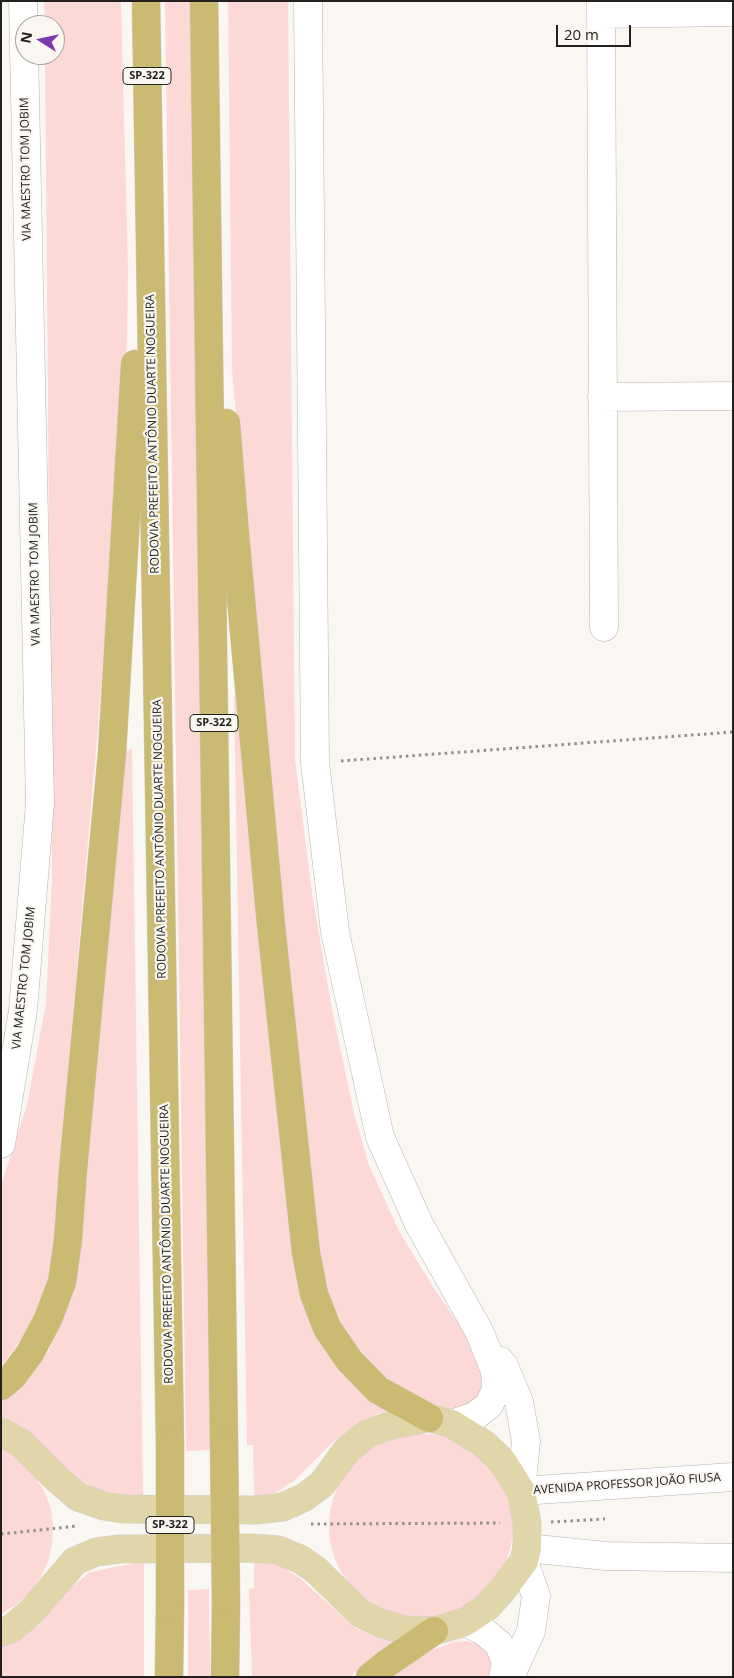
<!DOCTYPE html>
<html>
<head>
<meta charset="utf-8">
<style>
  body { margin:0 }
  #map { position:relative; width:734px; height:1678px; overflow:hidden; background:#faf7f3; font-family:"Open Sans",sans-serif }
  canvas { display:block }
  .frame { position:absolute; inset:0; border:2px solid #22211f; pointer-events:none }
  .north { position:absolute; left:15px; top:15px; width:50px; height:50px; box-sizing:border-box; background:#faf7f3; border:1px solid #a4a19e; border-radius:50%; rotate:280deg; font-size:14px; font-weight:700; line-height:20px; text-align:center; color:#22211f }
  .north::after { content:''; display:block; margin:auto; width:18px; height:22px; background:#7d38ab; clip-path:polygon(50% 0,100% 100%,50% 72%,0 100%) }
  .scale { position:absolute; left:556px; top:25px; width:75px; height:22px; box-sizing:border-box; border:2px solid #22211f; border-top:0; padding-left:6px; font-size:15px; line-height:18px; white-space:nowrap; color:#22211f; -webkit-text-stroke:4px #faf7f3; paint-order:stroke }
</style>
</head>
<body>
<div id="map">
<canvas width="734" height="1678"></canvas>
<div class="frame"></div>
<div class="north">N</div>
<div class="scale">20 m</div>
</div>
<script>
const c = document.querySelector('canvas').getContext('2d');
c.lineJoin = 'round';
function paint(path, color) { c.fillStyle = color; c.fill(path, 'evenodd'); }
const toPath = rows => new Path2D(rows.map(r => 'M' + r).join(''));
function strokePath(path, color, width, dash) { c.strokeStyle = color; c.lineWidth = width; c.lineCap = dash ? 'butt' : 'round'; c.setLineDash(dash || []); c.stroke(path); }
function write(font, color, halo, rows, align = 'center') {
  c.font = font + ' "Open Sans",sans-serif'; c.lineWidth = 4.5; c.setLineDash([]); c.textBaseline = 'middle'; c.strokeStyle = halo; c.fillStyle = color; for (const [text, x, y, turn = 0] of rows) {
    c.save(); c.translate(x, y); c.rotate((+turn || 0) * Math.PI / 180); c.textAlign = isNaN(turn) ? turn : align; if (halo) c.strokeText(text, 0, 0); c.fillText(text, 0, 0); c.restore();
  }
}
const green = toPath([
  [44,1,121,1,128,269,127,339,120,451,96,750,62,1139,55,1244,47,1284,28,1330,1,1367,1,1185,27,1105,46,1003,52,878,45,55,55,55,55,25,45,25],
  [165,1,190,1,210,1450,186,1451],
  [228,1,288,1,295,759,313,900,332,1009,354,1113,369,1165,399,1231,435,1290,475,1347,485,1374,483,1395,458,1411,442,1411,412,1398,383,1375,354,1343,333,1314,321,1288,259,672,232,370],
  [234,696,239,698,293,1244,349,1375,386,1411,372,1416,355,1426,333,1442,294,1481,277,1492,254,1497,253,1445,247,1445],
  [132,749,143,1497,110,1495,86,1486,18,1425,1,1418,1,1401,26,1380,49,1350,67,1307,123,753],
  '329 1526a92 92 0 1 1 184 0a92 92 0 1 1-184 0Z',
  [1,1448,23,1462,35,1476,44,1491,51,1508,53,1526,52,1544,48,1562,40,1578,29,1593,16,1605,1,1614],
  [254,1557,274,1561,301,1579,354,1627,372,1636,394,1640,350,1677,252,1677,249,1589,254,1588],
  [144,1562,144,1677,1,1677,1,1645,16,1640,38,1626,67,1591,88,1573,114,1567],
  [209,1589,210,1677,188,1677,188,1590],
  [468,1641,481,1645,489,1651,494,1669,493,1677,389,1677,425,1653,453,1642]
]);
const path = toPath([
  [341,761,733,732],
  [551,1522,605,1519],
  [311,1524,500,1523],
  [1,1534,78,1526]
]);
const minor = toPath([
  [308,1,315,763,335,932,380,1137,419,1224,480,1333,495,1371,496,1390,489,1405,475,1416,452,1424],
  [601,1,604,627],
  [602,14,733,12],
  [602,397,733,396],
  [1,1144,23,1010,40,803,23,1],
  [500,1361,504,1366,519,1402,526,1441,521,1491,733,1477],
  [527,1548,606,1556,733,1558],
  [465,1622,482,1630,499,1644,506,1663,503,1677],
  [510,1677,531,1631,536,1596,524,1561]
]);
const major = toPath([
  [1,1432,21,1443,56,1478,78,1497,104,1506,122,1509,256,1510,283,1507,305,1497,322,1484,347,1450,367,1434,391,1425,429,1418,452,1424,484,1444,502,1461,521,1491,527,1523,527,1548,524,1561,503,1589,487,1607,465,1622,434,1631,405,1630,380,1623,360,1613,316,1570,300,1559,278,1550,252,1548,120,1549,96,1552,75,1561,31,1612,11,1629,1,1632]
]);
const highway = toPath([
  [146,1,170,1445],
  [204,1,224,1445],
  [226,423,235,534,271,925,306,1253,314,1294,327,1328,349,1360,378,1390,429,1418],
  [1,1386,13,1376,30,1353,48,1319,62,1282,68,1240,73,1170,112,753,135,364],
  [169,1677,170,1605],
  [225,1677,226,1602],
  [370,1677,386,1664,434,1631]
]);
const highwayBridge = toPath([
  [224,1445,226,1602],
  [170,1605,170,1445]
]);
const shields = [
  [147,76,48],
  [214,723,48],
  [170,1525,48]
];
const shieldNames = [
  ["SP-322",147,76],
  ["SP-322",214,723],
  ["SP-322",170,1525]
];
const streetNames = [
  ["VIA MAESTRO TOM JOBIM",26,169,-91],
  ["RODOVIA PREFEITO ANTÔNIO DUARTE NOGUEIRA",153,434,-91],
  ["VIA MAESTRO TOM JOBIM",35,574,-91],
  ["RODOVIA PREFEITO ANTÔNIO DUARTE NOGUEIRA",160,839,-91],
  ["VIA MAESTRO TOM JOBIM",24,978,-84],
  ["RODOVIA PREFEITO ANTÔNIO DUARTE NOGUEIRA",167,1244,-91],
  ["AVENIDA PROFESSOR JOÃO FIUSA",627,1484,-4]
];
paint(green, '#fcd9d7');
strokePath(minor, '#b6b3b0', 29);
strokePath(major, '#d3d3d2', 29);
strokePath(highway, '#d3d3d2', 29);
strokePath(path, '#93918e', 3, [2.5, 4]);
strokePath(minor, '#fff', 28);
strokePath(major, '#e0d6aa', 28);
strokePath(highway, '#cbba71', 28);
strokePath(highwayBridge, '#d3d3d2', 29, []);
strokePath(highwayBridge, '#cbba71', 28);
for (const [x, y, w] of shields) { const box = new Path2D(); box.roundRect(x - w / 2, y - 8.5, w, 17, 4); c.fillStyle = '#faf7f3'; c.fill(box); strokePath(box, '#22211f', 1); }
write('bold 11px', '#22211f', null, shieldNames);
write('12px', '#22211f', '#faf7f3', streetNames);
</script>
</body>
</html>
